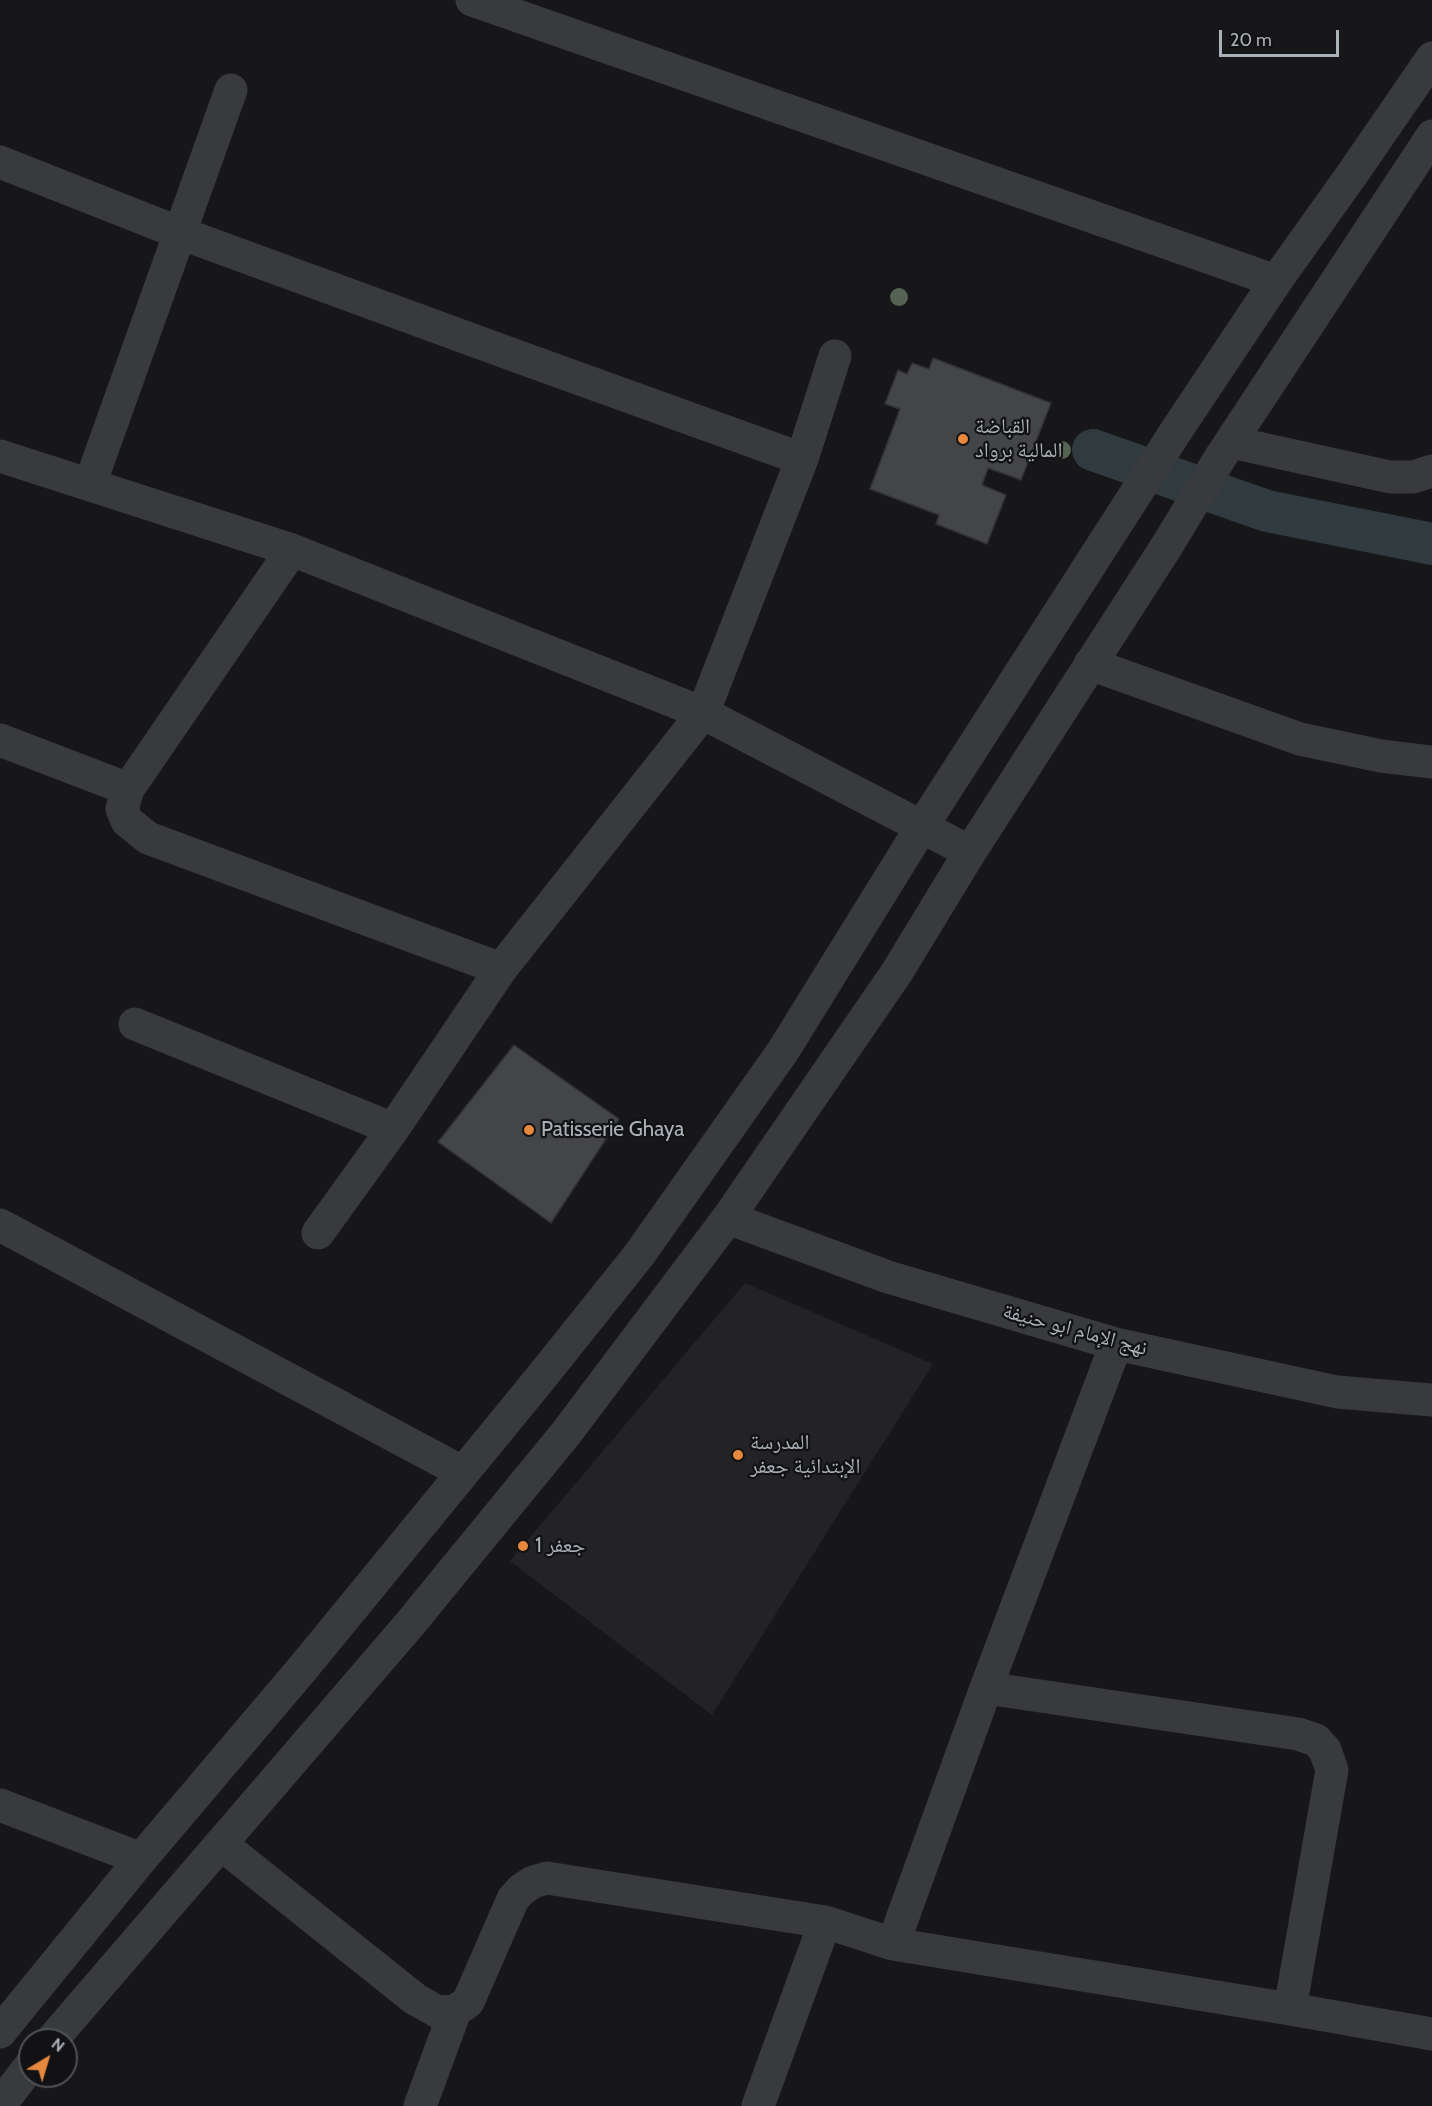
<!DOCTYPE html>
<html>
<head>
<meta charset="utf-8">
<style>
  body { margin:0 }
  #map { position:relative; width:1432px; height:2106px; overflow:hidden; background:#171719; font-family:Cabin,sans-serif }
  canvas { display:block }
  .north { position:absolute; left:18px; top:2028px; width:60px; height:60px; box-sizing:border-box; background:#121214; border:2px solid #4f5256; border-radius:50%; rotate:38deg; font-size:16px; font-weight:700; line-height:24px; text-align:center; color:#aab1b8 }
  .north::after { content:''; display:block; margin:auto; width:21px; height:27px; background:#e8883f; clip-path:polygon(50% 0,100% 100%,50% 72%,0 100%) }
  .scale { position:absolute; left:1219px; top:30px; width:120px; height:27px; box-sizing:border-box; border:3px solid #aab1b8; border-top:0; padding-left:8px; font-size:18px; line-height:21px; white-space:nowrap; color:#aab1b8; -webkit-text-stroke:4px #121214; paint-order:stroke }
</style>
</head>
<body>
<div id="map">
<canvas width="1432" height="2106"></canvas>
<div class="north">N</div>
<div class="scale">20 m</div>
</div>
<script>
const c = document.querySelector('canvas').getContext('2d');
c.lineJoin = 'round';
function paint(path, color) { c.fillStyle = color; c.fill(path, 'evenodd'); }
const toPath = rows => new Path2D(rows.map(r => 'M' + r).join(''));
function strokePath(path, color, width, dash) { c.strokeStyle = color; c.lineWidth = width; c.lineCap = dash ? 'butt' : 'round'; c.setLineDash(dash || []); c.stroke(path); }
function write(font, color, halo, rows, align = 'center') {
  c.font = font + ' Cabin,"Noto Naskh Arabic",sans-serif'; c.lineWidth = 4.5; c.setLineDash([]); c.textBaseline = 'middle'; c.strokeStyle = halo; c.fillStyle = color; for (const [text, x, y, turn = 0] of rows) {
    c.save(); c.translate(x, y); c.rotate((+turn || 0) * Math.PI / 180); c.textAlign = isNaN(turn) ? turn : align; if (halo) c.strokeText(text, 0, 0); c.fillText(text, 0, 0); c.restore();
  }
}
const built = toPath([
  [745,1283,933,1364,712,1715,510,1561]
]);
const canal = toPath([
  [1093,450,1267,511,1432,544]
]);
const building = toPath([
  [933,358,1051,403,1021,480,988,468,982,485,1006,495,987,544,936,524,939,515,870,489,900,409,885,404,898,370,907,374,912,363,929,369,933,358],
  [514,1045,619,1119,551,1223,438,1142,514,1045]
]);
const minor = toPath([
  [472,0,1276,281],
  [0,162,180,233,519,357,802,459],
  [1231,442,1390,477,1413,477,1432,471],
  [0,456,292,550,703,713,970,852],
  [90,484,231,90],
  [292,550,128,789,122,809,127,821,148,838,501,969],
  [1090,664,1300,739,1381,756,1432,762],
  [0,740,128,789],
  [135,1024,393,1129,501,969,703,713,802,459,835,356],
  [728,1218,888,1277,1116,1344,1337,1392,1432,1400],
  [0,1225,462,1472],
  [318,1233,393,1129],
  [986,1688,1298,1734,1316,1740,1325,1750,1332,1770,1290,2009],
  [0,1805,141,1859],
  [221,1844,415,1999,438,2012,455,2011,468,2002,513,1899,521,1890,533,1882,547,1878,825,1922,893,1944,1290,2009,1432,2034],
  [893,1944,986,1688,1116,1344],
  [0,2032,141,1859,303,1668,539,1380,639,1255,783,1051,921,828,1176,431,1276,281,1353,173,1432,58],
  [52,2040,409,1625,567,1432,728,1218,897,972,970,852,1168,544,1220,458,1432,136],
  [0,2105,30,2066],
  [420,2106,455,2011],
  [758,2106,825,1922]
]);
const trees = [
  [899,297],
  [1062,450]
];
const markers = [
  [963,439,6,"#e8883f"],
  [529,1130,6,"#e8883f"],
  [738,1455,6,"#e8883f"],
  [523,1546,6,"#e8883f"]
];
const poiNames = [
  ["القباضة",975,427],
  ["المالية برواد",975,451],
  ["Patisserie Ghaya",541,1130],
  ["المدرسة",750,1443],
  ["الإبتدائية جعفر",750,1467],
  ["جعفر 1",535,1546]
];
const streetNames = [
  ["نهج الإمام ابو حنيفة",1075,1330,15]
];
paint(built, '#232325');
strokePath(canal, '#2f3b3e', 42);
paint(building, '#444548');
strokePath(building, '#313234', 1.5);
strokePath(minor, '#383a3d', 33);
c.fillStyle = '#556353';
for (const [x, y] of trees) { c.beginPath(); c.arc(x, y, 9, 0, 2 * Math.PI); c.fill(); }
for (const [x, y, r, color] of markers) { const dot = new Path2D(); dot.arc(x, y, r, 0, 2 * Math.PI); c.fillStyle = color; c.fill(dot); strokePath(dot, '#121214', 2); }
write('21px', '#aab1b8', '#121214', poiNames, 'left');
write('21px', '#aab1b8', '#121214', streetNames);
</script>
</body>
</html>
